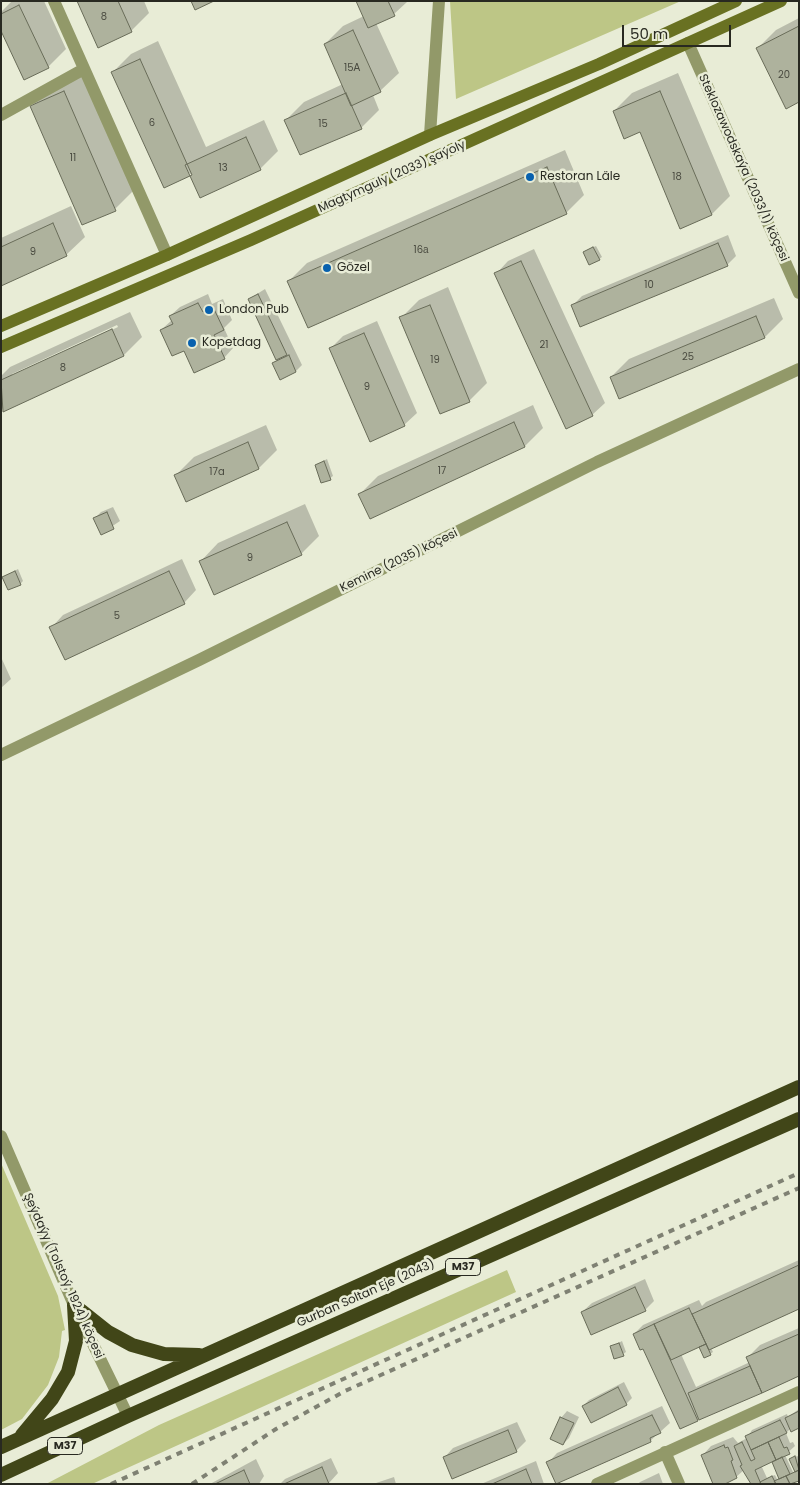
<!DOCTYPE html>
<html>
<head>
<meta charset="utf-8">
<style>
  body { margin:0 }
  #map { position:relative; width:800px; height:1485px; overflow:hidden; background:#e8ecd6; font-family:Poppins,sans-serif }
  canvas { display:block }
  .frame { position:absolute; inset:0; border:2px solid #282921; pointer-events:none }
  .scale { position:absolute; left:622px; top:25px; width:109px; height:22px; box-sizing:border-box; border:2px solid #282921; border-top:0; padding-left:6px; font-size:15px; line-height:18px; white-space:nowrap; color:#282921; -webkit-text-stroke:4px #e8ecd6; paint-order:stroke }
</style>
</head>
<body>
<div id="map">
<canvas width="800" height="1485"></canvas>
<div class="frame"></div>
<div class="scale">50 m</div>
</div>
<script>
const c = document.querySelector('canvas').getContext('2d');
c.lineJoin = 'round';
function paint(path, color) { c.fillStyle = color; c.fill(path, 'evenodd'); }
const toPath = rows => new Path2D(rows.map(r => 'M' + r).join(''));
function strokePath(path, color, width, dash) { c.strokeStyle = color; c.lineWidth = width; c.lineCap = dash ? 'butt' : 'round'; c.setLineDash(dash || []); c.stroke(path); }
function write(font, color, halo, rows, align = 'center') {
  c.font = font + ' Poppins,sans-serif'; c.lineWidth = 5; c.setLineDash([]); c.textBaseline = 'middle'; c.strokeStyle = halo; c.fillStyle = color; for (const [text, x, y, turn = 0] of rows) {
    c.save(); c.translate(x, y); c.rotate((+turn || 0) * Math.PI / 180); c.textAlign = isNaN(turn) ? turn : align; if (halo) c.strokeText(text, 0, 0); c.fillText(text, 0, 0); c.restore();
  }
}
const green = toPath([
  [450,1,681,1,456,99],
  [1,1163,58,1296,65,1330,62,1331,59,1357,48,1385,22,1419,1,1430],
  [507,1270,516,1292,92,1484,46,1484,159,1425]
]);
const shadow = toPath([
  [12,1,44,1,66,49,48,67,1,28,1,12],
  [78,1,144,1,149,13,131,31],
  [357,1,407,2,394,14,376,23,399,73,380,91,373,95,379,110,361,128,286,120,304,102,343,84,325,44,343,26,364,16],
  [799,18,799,101,758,48,776,30],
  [158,41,206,147,264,120,278,151,260,169,190,174,113,72,131,54],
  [82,73,133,191,115,209,31,106,50,88],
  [678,73,730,196,712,214,681,227,640,130,614,111,632,93],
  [565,150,584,195,566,213,289,281,307,263],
  [71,206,85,237,66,255,1,285,1,238],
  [728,235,736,256,727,265,573,305,582,296],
  [596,246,602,257,599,259,587,250],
  [534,249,605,403,592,415,496,274,508,261],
  [448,287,487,383,469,401,401,318,419,300],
  [265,289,302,365,296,371,273,363,277,360,249,299],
  [208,294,212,304,223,299,232,320,224,328,233,348,224,358,184,349,161,330,172,320,170,316,180,307],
  [774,298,783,319,765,337,620,398,611,377,629,359],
  [130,312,142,337,124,355,4,411,1,406,1,376,10,367],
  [117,325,118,327,12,377,12,374],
  [377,321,417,413,404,425,330,349,343,336],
  [533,405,543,428,525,446,370,517,360,494,378,476],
  [266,425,277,450,259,468,187,500,176,475,194,457],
  [327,459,333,476,330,478,316,465],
  [305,504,319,536,301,554,200,562,218,543],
  [113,507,120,521,102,533,95,518,101,512],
  [182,559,196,590,184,603,51,628,63,615],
  [18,569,23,581,20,584,4,577],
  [1,657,11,679,1,688],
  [799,1260,799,1308,711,1348,713,1352,710,1354,700,1346,681,1354,696,1387,750,1362,748,1357,760,1345,799,1328,799,1375,697,1420,634,1334,643,1325,699,1300,702,1306,706,1302],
  [645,1279,654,1301,645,1310,582,1312,592,1303],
  [622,1341,626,1352,623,1354,611,1347],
  [624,1382,632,1398,626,1404,583,1406,589,1400],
  [662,1406,670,1423,650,1441,548,1463,557,1453],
  [799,1409,799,1427,791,1428,786,1433,790,1443,793,1442,795,1446,785,1455,793,1472,796,1471,793,1457,799,1456,799,1480,793,1484,752,1484,744,1470,736,1477,702,1456,711,1446,733,1437,738,1443,747,1438,752,1430,787,1414,788,1417],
  [777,1458,773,1462,780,1478,777,1479,775,1475,767,1478,761,1465],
  [567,1411,579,1417,569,1438,563,1444,552,1438,561,1418],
  [517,1422,526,1441,516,1451,444,1458,453,1448],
  [331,1458,338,1473,329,1483,280,1484,285,1479],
  [256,1459,264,1476,259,1484,210,1484],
  [536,1461,544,1484,481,1484],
  [659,1473,663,1484,638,1484,640,1482],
  [394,1477,396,1484,373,1484]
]);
const building = toPath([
  [77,1,118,1,132,32,98,48,77,1],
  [191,1,214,1,195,10,191,1],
  [356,1,388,1,395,16,368,28,356,1],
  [19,5,49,68,24,80,1,31,1,14,19,5],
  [799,26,799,102,786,109,756,48,799,26],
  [353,30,381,92,351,106,324,44,353,30],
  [140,59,192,175,164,188,111,72,140,59],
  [64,91,116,211,82,225,30,106,64,91],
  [660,91,712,215,680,229,640,132,624,139,613,111,660,91],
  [346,93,362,129,300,155,284,120,346,93],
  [246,137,261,170,200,198,185,165,246,137],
  [547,167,567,214,308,328,287,281,547,167],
  [53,223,67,256,1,286,1,247,53,223],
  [718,243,728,266,580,327,571,305,718,243],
  [593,247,600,260,589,265,583,252,593,247],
  [521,261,593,416,566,429,494,273,521,261],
  [258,294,287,355,276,360,248,299,258,294],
  [198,303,203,312,213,307,224,330,214,335,225,359,194,373,184,351,172,356,160,330,173,324,169,316,198,303],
  [430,305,470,402,440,414,399,317,430,305],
  [756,316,765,338,619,399,610,377,756,316],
  [112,329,124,356,3,412,1,380,112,329],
  [364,333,405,426,370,442,329,348,364,333],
  [289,355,296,372,280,380,272,363,289,355],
  [514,422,525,447,370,519,358,494,514,422],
  [248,442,259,469,186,502,174,475,248,442],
  [324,461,331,480,321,483,315,465,324,461],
  [107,512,114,529,101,535,93,518,107,512],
  [287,522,302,555,214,595,199,561,287,522],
  [15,571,21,585,8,590,2,577,15,571],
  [169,571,185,604,65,660,49,627,169,571],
  [799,1265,799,1309,709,1350,692,1314,799,1265],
  [635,1287,646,1311,591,1335,581,1312,635,1287],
  [689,1308,706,1344,671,1360,654,1324,689,1308],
  [654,1324,698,1421,680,1429,643,1349,640,1350,633,1334,654,1324],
  [799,1334,799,1376,762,1393,746,1357,799,1334],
  [619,1343,624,1356,614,1359,610,1346,619,1343],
  [706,1344,711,1355,704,1358,699,1347,706,1344],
  [750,1366,762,1393,699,1420,688,1393,750,1366],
  [618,1387,627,1405,591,1423,582,1406,618,1387],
  [799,1411,799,1428,791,1432,785,1418,799,1411],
  [652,1415,661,1433,650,1438,651,1442,556,1484,546,1462,652,1415],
  [560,1417,574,1423,563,1445,550,1439,560,1417],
  [780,1420,787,1433,751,1450,745,1436,780,1420],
  [508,1430,517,1452,452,1479,443,1457,508,1430],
  [779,1437,784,1448,787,1447,790,1454,776,1460,768,1442,779,1437],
  [742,1442,751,1461,755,1459,751,1450,768,1442,776,1460,755,1470,761,1484,751,1484,740,1466,742,1465,734,1446,742,1442],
  [724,1445,725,1448,728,1447,733,1460,731,1461,737,1478,725,1484,713,1484,701,1455,724,1445],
  [795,1456,799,1470,795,1472,789,1459,795,1456],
  [782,1457,790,1474,779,1479,772,1462,782,1457],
  [322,1467,329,1484,284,1484,322,1467],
  [526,1469,532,1484,492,1484,526,1469],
  [244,1470,250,1484,215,1484,244,1470],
  [799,1470,799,1481,790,1484,786,1476,799,1470],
  [772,1476,776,1484,761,1484,760,1482,772,1476],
  [786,1476,790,1484,776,1484,774,1481,786,1476]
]);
const minor = toPath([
  [54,1,167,255],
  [688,43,799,293],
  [1,115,84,69],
  [665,1452,679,1484],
  [597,1484,799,1392]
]);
const tertiary = toPath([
  [430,135,439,1],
  [1,755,199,660,597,462,799,369],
  [1,1136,74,1305,128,1416]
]);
const secondary = toPath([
  [1,326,167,255,430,135,599,64,736,1],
  [1,347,251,240,781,1]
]);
const trunk = toPath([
  [74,1305,108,1332,132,1345,164,1354,199,1355],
  [22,1435,52,1399,68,1372,76,1341,74,1305],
  [1,1447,799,1087],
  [1,1475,128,1416,799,1119]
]);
const rail = toPath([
  [111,1484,799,1173],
  [192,1484,276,1429,345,1391,799,1188]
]);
const markers = [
  [530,177,5,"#0861ae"],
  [327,268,5,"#0861ae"],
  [209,310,5,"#0861ae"],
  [192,343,5,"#0861ae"]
];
const numberNames = [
  ["8",104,17],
  ["15А",352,68],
  ["20",784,75],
  ["6",152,123],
  ["15",323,124],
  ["11",73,158],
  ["13",223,168],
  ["18",677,177],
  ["16а",421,250],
  ["9",33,252],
  ["10",649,285],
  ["21",544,345],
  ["25",688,357],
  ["19",435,360],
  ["8",63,368],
  ["9",367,387],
  ["17",442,471],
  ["17a",217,472],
  ["9",250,558],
  ["5",117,616]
];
const shields = [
  [463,1267,35],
  [65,1446,35]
];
const shieldNames = [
  ["M37",463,1267],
  ["M37",65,1446]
];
const streetNames = [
  ["Steklozawodskaýa (2033/1) köçesi",743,168,66],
  ["Magtymguly (2033) şaýoly",392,177,-24],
  ["Kemine (2035) köçesi",399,561,-26],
  ["Şeýdaýy (Tolstoý, 1924) köçesi",63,1276,66],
  ["Gurban Soltan Eje (2043)",366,1294,-24]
];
const poiNames = [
  ["Restoran Läle",540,177],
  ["Gözel",337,268],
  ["London Pub",219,310],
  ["Kopetdag",202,343]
];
paint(green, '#bdc686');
paint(shadow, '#0003');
paint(building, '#aeb29d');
strokePath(building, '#686b58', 1);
strokePath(minor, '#929969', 12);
strokePath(tertiary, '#929969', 12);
strokePath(secondary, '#697122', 12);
strokePath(trunk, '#414618', 14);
strokePath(rail, '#7f8173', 4, [6, 6]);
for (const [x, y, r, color] of markers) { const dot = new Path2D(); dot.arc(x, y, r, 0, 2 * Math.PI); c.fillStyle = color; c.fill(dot); strokePath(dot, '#e8ecd6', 2); }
write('10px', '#4a4b40', null, numberNames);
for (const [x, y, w] of shields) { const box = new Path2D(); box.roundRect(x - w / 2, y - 8.5, w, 17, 4); c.fillStyle = '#e8ecd6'; c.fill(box); strokePath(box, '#282921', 1); }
write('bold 11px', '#282921', null, shieldNames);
write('12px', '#282921', '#e8ecd6', streetNames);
write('12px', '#282921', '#e8ecd6', poiNames, 'left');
</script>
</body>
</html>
